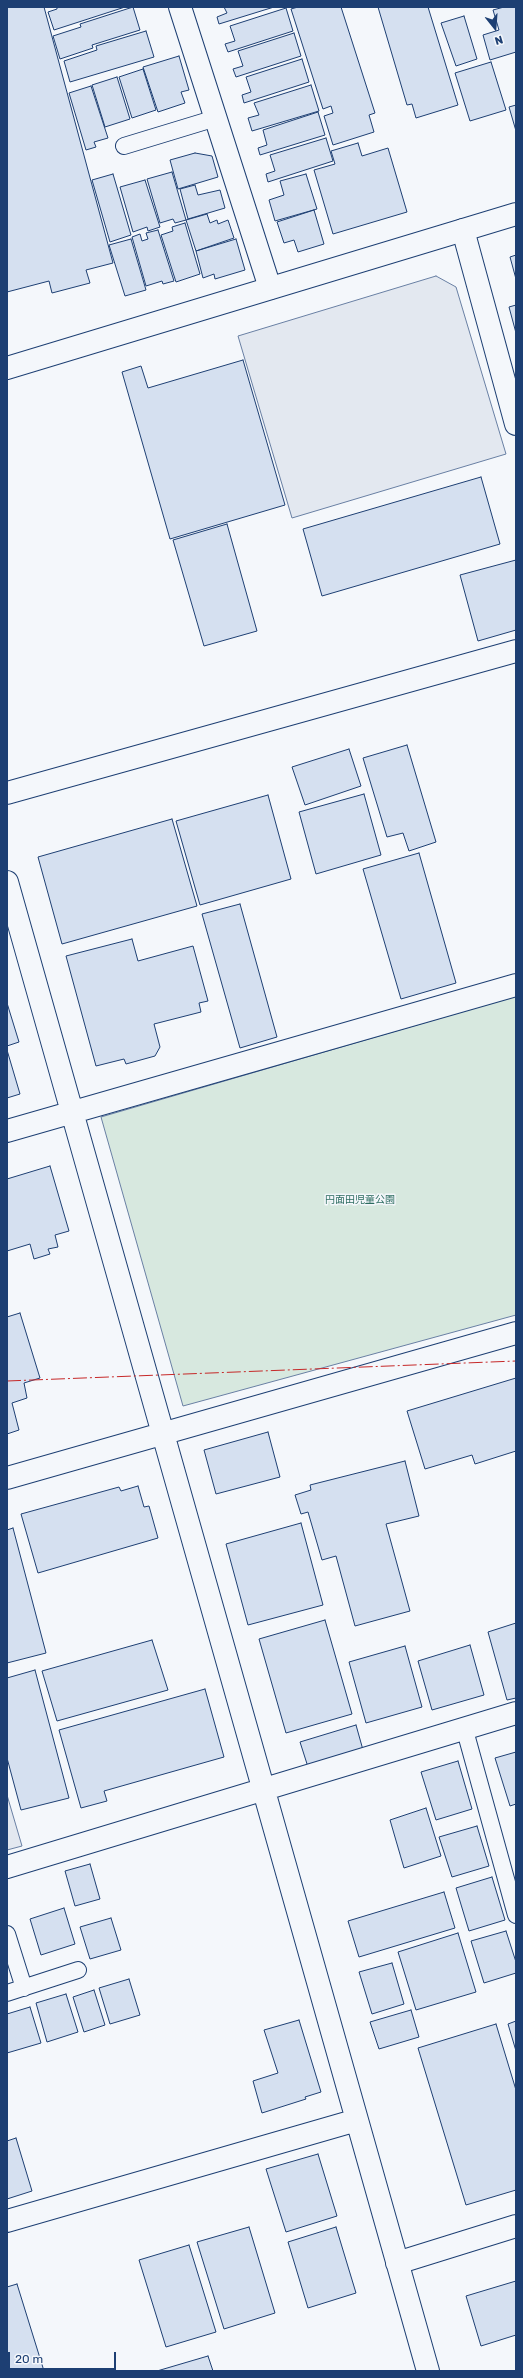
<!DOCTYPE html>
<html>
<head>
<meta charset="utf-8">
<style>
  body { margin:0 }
  #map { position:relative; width:523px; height:2378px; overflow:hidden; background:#f4f7fb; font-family:Rubik,sans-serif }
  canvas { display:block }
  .frame { position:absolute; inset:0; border:8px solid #1d3f73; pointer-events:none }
  .north { position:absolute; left:475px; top:8px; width:40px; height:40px; -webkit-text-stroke:3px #f4f7fb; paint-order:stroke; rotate:163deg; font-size:11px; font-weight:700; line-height:16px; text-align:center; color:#1d3f73 }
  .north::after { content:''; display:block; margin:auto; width:14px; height:18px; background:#1d3f73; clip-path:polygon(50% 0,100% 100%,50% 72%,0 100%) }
  .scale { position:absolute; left:8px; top:2352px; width:108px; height:18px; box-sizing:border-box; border:2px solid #1d3f73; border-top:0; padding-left:5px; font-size:12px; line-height:14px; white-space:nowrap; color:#1d3f73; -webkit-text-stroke:3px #f4f7fb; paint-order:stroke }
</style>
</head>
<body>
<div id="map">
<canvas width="523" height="2378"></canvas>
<div class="frame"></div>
<div class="north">N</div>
<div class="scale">20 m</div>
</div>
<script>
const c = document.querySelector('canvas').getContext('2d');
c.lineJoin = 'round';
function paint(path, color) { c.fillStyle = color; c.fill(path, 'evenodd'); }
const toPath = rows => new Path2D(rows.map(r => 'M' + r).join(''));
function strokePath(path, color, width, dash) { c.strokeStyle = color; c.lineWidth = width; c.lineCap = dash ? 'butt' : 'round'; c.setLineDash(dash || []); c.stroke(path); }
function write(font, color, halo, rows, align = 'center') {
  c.font = font + ' Rubik,"Noto Sans JP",sans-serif'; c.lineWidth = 3; c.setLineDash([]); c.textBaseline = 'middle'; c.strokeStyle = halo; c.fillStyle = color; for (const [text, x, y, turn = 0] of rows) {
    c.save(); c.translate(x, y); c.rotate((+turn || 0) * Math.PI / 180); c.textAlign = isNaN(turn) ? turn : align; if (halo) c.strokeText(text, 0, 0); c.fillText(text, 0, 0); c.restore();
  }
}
const green = toPath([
  [516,996,516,1315,183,1406,101,1117,516,996]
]);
const parking = toPath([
  [436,276,456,287,506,454,292,518,238,336,436,276],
  [7,1795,22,1846,7,1850,7,1795]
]);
const building = toPath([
  [7,7,44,7,113,263,86,270,90,283,52,293,49,281,7,292,7,7],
  [57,7,125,7,54,30,48,12,57,9,57,7],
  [133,7,140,30,92,45,93,48,60,59,53,36,81,27,80,24,133,7],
  [224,7,274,7,219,24,217,17,227,13,224,7],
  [298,7,341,7,375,113,369,115,374,132,333,145,324,116,333,113,331,106,323,109,291,9,298,7],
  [378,7,428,7,458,105,416,118,412,104,407,105,378,7],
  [504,7,516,7,516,52,490,60,483,35,499,30,493,10,504,7],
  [286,8,293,31,228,52,225,44,235,41,230,26,286,8],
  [464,16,477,59,456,66,441,23,464,16],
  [146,31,154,57,70,82,64,61,97,50,96,46,146,31],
  [294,33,301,56,236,77,233,69,243,66,238,51,294,33],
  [179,56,189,90,181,92,185,103,158,112,143,67,179,56],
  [302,59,309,82,244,103,242,95,251,92,246,77,302,59],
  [491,62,506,110,470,121,455,73,491,62],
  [143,69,156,110,132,118,119,77,143,69],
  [117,77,130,119,105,127,92,85,117,77],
  [311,85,319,111,252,131,248,118,259,115,254,103,311,85],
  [91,86,108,138,94,142,96,147,86,150,69,93,91,86],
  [516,105,516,131,509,107,516,105],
  [318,112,325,135,260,155,258,148,267,145,263,130,318,112],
  [326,138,333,161,268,182,266,174,275,171,270,155,326,138],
  [358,143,362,156,388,148,407,212,333,234,314,170,335,164,331,151,358,143],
  [195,153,212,156,218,177,178,189,170,160,195,153],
  [172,172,186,220,175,223,173,219,160,223,147,179,172,172],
  [113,174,131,235,110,242,92,180,113,174],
  [306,174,317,209,275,221,269,200,284,195,280,181,306,174],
  [145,180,160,227,148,231,147,227,133,232,120,187,145,180],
  [195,185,198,195,220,190,225,208,188,219,180,189,195,185],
  [314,210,324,244,298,252,294,240,284,243,277,222,314,210],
  [207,214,210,223,217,220,218,224,228,220,234,238,196,251,186,220,207,214],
  [185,223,200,274,176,282,161,235,173,231,172,227,185,223],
  [158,230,174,281,163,284,162,281,146,286,132,237,140,234,142,241,148,239,146,233,158,230],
  [131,239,146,290,125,296,109,245,131,239],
  [236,239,245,270,215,279,214,274,203,278,196,251,236,239],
  [516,255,516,279,510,257,516,255],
  [516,305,516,333,509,307,516,305],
  [243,360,285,505,170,539,122,372,141,366,148,388,243,360],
  [481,477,500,544,322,596,303,529,481,477],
  [227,524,257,631,204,646,173,540,227,524],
  [516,560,516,630,478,641,460,575,516,560],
  [407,745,436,842,409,851,403,833,387,837,363,758,407,745],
  [349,749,361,786,305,805,292,767,349,749],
  [364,794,381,855,316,874,299,812,364,794],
  [268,795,291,879,200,905,176,821,268,795],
  [172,819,197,906,62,944,38,857,172,819],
  [419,853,456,983,401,999,363,869,419,853],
  [240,904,277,1037,240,1048,202,914,240,904],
  [132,939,138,961,193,946,208,1001,199,1003,201,1012,154,1024,160,1047,155,1056,126,1064,124,1059,96,1066,66,956,132,939],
  [7,1003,19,1042,7,1046,7,1003],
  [7,1050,20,1094,7,1098,7,1050],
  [50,1166,69,1231,55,1235,58,1247,48,1249,50,1254,34,1259,30,1244,7,1251,7,1179,50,1166],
  [20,1313,40,1378,24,1383,27,1398,12,1403,19,1430,7,1434,7,1317,20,1313],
  [516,1378,516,1451,475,1464,472,1455,425,1469,407,1411,516,1378],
  [268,1432,280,1477,216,1494,204,1450,268,1432],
  [405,1461,419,1516,386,1524,410,1611,355,1626,336,1556,322,1560,308,1512,301,1514,295,1495,311,1490,310,1485,405,1461],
  [138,1486,144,1507,149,1506,158,1538,38,1573,21,1514,119,1487,121,1491,138,1486],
  [301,1523,323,1605,248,1625,226,1544,301,1523],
  [13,1528,46,1653,7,1663,7,1530,13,1528],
  [325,1620,352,1714,286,1733,259,1639,325,1620],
  [516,1623,516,1698,507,1700,488,1632,516,1623],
  [152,1640,168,1690,57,1721,42,1671,152,1640],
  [470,1645,484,1695,432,1710,418,1661,470,1645],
  [405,1646,422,1707,366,1723,349,1662,405,1646],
  [35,1670,69,1798,21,1810,7,1758,7,1678,35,1670],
  [205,1689,224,1757,104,1791,107,1801,81,1808,59,1730,205,1689],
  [356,1725,363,1750,308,1767,300,1742,356,1725],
  [516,1752,516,1804,510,1806,495,1758,516,1752],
  [458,1761,472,1809,436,1820,421,1772,458,1761],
  [426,1808,441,1856,404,1868,390,1820,426,1808],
  [477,1826,489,1866,452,1877,439,1837,477,1826],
  [90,1864,100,1899,75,1906,65,1871,90,1864],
  [492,1877,505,1920,469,1931,456,1888,492,1877],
  [444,1892,455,1928,359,1957,348,1921,444,1892],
  [64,1908,75,1944,41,1955,30,1919,64,1908],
  [111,1918,121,1950,90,1959,80,1927,111,1918],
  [506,1931,516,1962,516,1973,484,1983,471,1941,506,1931],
  [458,1933,476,1992,416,2010,398,1952,458,1933],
  [392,1963,404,2004,372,2014,359,1972,392,1963],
  [129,1979,140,2015,110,2024,99,1988,129,1979],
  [94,1990,105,2025,84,2032,73,1997,94,1990],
  [66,1994,78,2032,47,2042,36,2003,66,1994],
  [30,2007,41,2043,7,2053,7,2014,30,2007],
  [411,2010,419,2037,379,2049,370,2022,411,2010],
  [299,2020,321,2092,305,2097,306,2099,262,2113,253,2081,278,2073,264,2030,299,2020],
  [516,2021,516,2051,508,2024,516,2021],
  [496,2024,516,2090,516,2190,466,2205,418,2048,496,2024],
  [16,2138,32,2191,7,2199,7,2141,16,2138],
  [318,2154,337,2216,286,2232,266,2169,318,2154],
  [249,2227,275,2313,224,2329,197,2242,249,2227],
  [336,2227,356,2293,308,2308,288,2242,336,2227],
  [189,2245,216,2332,166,2347,139,2260,189,2245],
  [516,2281,516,2335,481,2346,466,2296,516,2281],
  [17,2284,44,2371,7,2371,7,2287,17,2284],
  [208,2356,213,2371,157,2371,208,2356]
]);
const lane = toPath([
  [124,146,216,118],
  [464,1727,516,1915],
  [7,1934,24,1988],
  [7,1993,78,1970]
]);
const street = toPath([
  [180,7,270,288],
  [463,230,516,424],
  [7,793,516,651],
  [7,882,428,2371],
  [7,1131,516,985],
  [7,1478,516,1333],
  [7,1867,516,1713],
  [7,2221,357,2120],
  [397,2263,516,2226]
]);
const secondary = toPath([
  [7,368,516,214]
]);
const power = toPath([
  [7,1381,516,1361]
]);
const parkNames = [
  ["円面田児童公園",360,1200]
];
paint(green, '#d7e8df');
strokePath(green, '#687fa3', 1);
paint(parking, '#e3e8f0');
strokePath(parking, '#687fa3', 1);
paint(building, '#d5e0f0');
strokePath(building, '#1d3f73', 1);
strokePath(lane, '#1d3f73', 18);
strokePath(street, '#1d3f73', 24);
strokePath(secondary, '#1d3f73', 24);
strokePath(lane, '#f4f7fb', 16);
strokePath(street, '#f4f7fb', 22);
strokePath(secondary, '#f4f7fb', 22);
strokePath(power, '#c62828', 1, [14, 3, 2, 3]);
write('10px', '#2c6c60', '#f4f7fb', parkNames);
</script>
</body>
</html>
